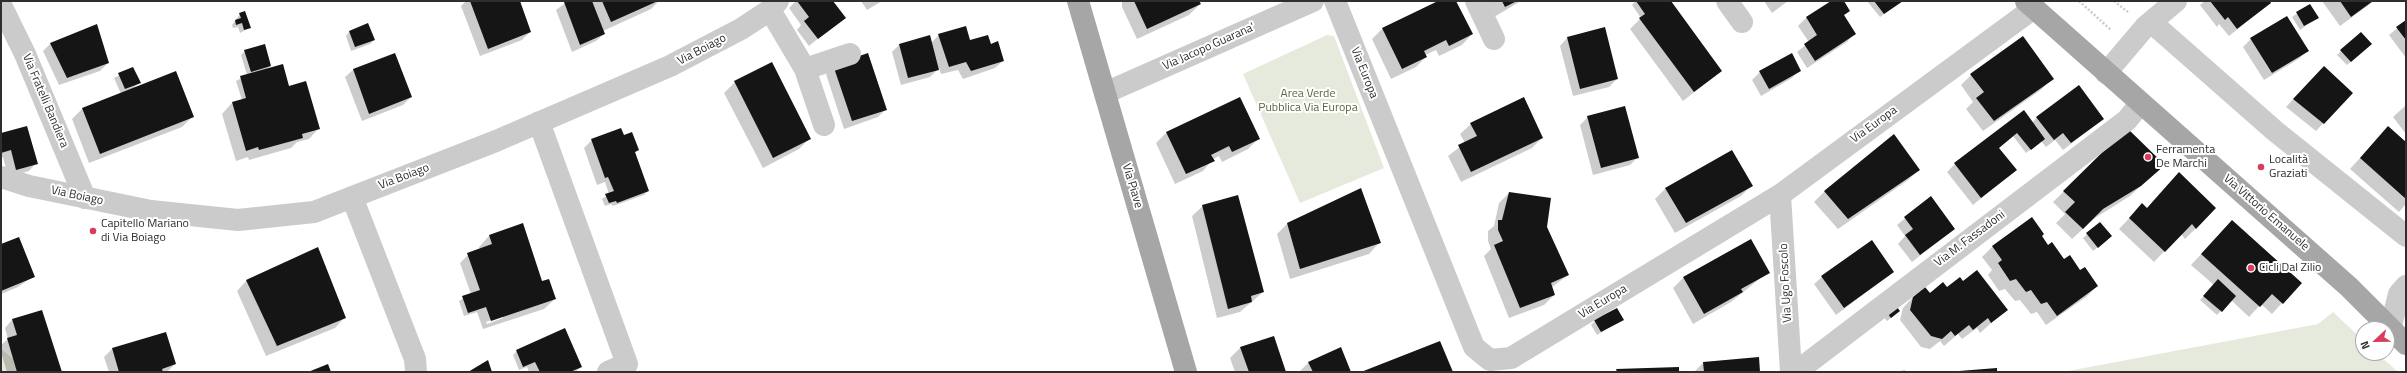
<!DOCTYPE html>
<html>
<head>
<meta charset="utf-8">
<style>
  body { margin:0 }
  #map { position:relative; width:2407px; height:373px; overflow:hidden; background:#fff; font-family:"Titillium Web",sans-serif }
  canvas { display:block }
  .frame { position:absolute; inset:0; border:2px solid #2e2e2e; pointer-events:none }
  .north { position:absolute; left:2355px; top:321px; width:40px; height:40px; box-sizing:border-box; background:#fff; border:1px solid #ababab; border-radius:50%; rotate:248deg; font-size:11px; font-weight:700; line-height:16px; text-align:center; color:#2e2e2e }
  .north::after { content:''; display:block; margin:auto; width:14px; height:18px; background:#da3b5e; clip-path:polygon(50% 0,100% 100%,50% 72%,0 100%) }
</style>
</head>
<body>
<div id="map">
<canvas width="2407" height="373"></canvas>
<div class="frame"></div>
<div class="north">N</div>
</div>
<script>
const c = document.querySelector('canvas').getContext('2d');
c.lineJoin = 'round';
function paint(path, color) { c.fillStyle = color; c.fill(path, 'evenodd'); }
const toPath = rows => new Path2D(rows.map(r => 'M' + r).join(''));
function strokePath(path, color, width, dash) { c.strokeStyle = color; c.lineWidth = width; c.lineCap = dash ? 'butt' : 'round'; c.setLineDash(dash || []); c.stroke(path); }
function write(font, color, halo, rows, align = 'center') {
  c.font = font + ' "Titillium Web",sans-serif'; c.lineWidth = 4; c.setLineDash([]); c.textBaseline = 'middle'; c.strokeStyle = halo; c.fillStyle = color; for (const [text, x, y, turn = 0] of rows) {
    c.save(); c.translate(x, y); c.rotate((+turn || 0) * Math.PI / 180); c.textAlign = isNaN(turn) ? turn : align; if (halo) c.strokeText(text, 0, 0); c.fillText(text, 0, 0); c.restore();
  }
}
const green = toPath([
  [1327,35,1334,36,1384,168,1300,203,1243,74],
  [2333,312,2363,340,2363,353,2377,353,2398,372,2063,372,2318,324],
  [1,349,29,372,1,372]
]);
const shadow = toPath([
  [466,1,519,1,530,32,522,40,480,56,461,6],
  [568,1,659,1,651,9,603,31,604,34,596,41,572,52,556,10],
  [796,1,832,1,844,17,809,46,797,30,801,25,789,8],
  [861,1,882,1,867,10],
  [1122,1,1198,1,1200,4,1189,15,1137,39,1122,7],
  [1441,1,1455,1,1472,34,1462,45,1439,56,1436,50,1425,55,1426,57,1416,67,1391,79,1372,39,1382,29],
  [1486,1,1521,1,1494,17],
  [1636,1,1670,1,1721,71,1683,101,1630,29,1641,18,1632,5],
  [1764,1,1788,1,1772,13],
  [1833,1,1843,1,1849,11,1843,16,1854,34,1847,42,1807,68,1797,52,1809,42,1798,26,1806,18],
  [1867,1,1903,1,1880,17],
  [2205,1,2269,1,2270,3,2229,36,2219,24,2217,27,2200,5],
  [2322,1,2374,1,2340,26],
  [2310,5,2318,17,2300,30,2292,17],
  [240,14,249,28,240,33,238,27,233,28,232,25],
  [2406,21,2406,58,2389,35],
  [349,32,374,40,370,44,351,51,346,36],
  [939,35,990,45,1003,61,995,68,963,79,958,70,941,74,939,68,930,77,901,85,892,52,900,44,931,43],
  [1567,38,1617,79,1609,87,1573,96,1560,46],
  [2251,39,2307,50,2300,58,2264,80,2243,47],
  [51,43,108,63,100,71,59,85,43,51],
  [2366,48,2347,65,2337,55,2341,51],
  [245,51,270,66,266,70,288,85,319,128,309,139,297,142,291,148,249,160,248,157,236,161,222,114,232,103,242,100,236,81,247,75,241,55],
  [395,54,411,97,403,105,362,121,345,77,353,70],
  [833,66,886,109,878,117,844,129,826,74],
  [133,68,139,82,133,89,192,117,182,127,89,163,72,119,82,109,121,94,114,78],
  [1800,70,1792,78,1761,96,1752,80,1760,72],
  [1971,75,2052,78,2042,89,1983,131,1966,109,1973,102,1961,85],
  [2316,75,2352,93,2316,131,2286,107],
  [735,82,809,139,799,149,763,168,724,93],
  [1240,98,1258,139,1248,149,1222,162,1219,156,1213,159,1203,171,1175,184,1156,143,1166,133],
  [2406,105,2406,134,2393,117],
  [1588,117,1638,157,1630,165,1593,175,1580,125],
  [2037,117,2103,119,2063,150,2055,140,2046,147,2041,141,2026,153,2013,136,1998,148,2015,170,1973,205,1947,172,1955,164,2032,123],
  [1471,124,1542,138,1532,148,1461,182,1448,156,1465,143,1460,134],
  [2127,130,2163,165,2130,196,2095,218,2072,239,2056,223,2065,214,2053,202],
  [1,134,36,163,29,171,8,177,3,157,1,158],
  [2378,138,2406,143,2406,204,2399,212,2350,169],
  [592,140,638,150,634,153,648,191,644,195,613,206,611,204,605,206,602,199,609,194,605,182,597,185,584,148],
  [1919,170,1908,180,1838,229,1814,202,1825,191],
  [2169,184,2196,228,2185,239,2181,234,2154,262,2119,229,2142,205,2147,209],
  [1751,186,1741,196,1675,233,1655,199,1666,188],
  [1509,193,1546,228,1568,275,1551,288,1554,295,1544,305,1509,318,1484,256,1491,249,1488,241,1488,231,1494,226,1499,203],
  [1931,197,1954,229,1912,262,1898,244,1905,236,1897,225],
  [1203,206,1263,292,1240,312,1217,318,1192,216],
  [2032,219,2048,246,2097,286,2086,297,2046,325,2037,312,2031,314,2020,300,2015,301,2005,289,1999,291,1988,275,1992,270,1982,257,1992,247],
  [2232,221,2300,283,2272,314,2261,304,2249,317,2231,300,2217,315,2200,300,2214,285,2191,265],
  [1288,223,1379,243,1369,254,1290,279,1277,234],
  [2100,223,2107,240,2093,251,2083,238],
  [522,225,542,282,555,299,544,309,483,329,477,312,464,316,459,301,471,294,460,263,468,255,480,251,479,247,489,236],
  [503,316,503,318,487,324,486,322],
  [1750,240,1768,272,1731,302,1693,324,1673,288,1683,278],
  [1,245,34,276,18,287,1,294],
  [1893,272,1836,315,1814,284,1822,277],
  [247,280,345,317,335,328,266,356,237,291],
  [1963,283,2007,309,1980,333,1977,328,1962,339,1958,334,1944,346,1940,341,1930,349,1921,347,1900,320,1903,308,1913,297],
  [41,311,61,372,7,372,1,352,1,345,8,339,5,328,12,320],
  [1881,314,1895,315,1887,321],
  [1622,319,1597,335,1591,325,1595,321],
  [165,333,175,364,167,372,109,372,104,357,112,349],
  [1273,337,1286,372,1235,372,1230,358,1241,347],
  [1340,348,1350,372,1299,372,1308,363],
  [517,351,581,367,575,372,529,372,527,367,519,370,513,355],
  [1703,363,1759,372,1694,372],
  [1905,370,1906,372,1894,372]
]);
const building = toPath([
  [470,1,520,1,531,32,488,49],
  [592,1,605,34,580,45,564,2],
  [602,1,658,1,611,22],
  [797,1,833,1,846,18,818,39,804,21,809,17],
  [1134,1,1199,1,1201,4,1147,29],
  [1438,1,1456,1,1473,34,1449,46,1446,40,1424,51,1427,57,1402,69,1382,28],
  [1502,1,1517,1,1505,7],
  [1636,1,1671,1,1722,71,1694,92,1639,18,1645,14],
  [1831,1,1844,1,1850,11,1844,15,1856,34,1815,61,1804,44,1817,35,1806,17],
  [1874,1,1903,1,1884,14],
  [2210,1,2270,1,2271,3,2237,29,2228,17,2225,20],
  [2340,1,2373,1,2351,17],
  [2310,4,2319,18,2304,26,2296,12],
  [245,11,251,28,244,30,242,23,236,25,235,20,241,18,239,13],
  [2287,16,2309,51,2272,73,2250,38],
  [2406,20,2406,40,2396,27],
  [368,23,375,40,355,47,349,31],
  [97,24,109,63,67,78,50,43],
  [966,26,970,40,988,35,991,44,998,41,1004,61,971,71,966,62,949,67,938,34],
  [1605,27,1618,79,1580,89,1567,37],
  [2361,32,2372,44,2351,62,2340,50],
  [930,35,939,70,908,78,899,44],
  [2023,36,2054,79,1994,121,1976,98,1984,92,1970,74],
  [265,44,271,66,251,72,244,50],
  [395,53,412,97,369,114,353,69],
  [868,53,887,110,852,121,833,65],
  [1792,53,1801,71,1769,89,1759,71],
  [772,62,811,139,773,158,734,81],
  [283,64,289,86,306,81,320,129,302,134,303,138,259,150,258,147,246,151,232,102,246,98,240,76],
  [2324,66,2353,93,2324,124,2293,99],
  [133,67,141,83,125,89,118,73],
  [176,71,194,117,100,154,82,108],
  [2079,85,2104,119,2071,143,2063,133,2054,140,2036,117],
  [1240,97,1260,139,1232,152,1229,146,1211,155,1215,161,1186,174,1166,132],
  [1524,97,1543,138,1471,172,1458,145,1477,136,1470,123],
  [1625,106,1639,158,1601,168,1587,116],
  [2024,110,2045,139,2031,150,2017,133,1999,148,2017,170,1981,198,1954,163],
  [27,126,38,164,16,170,11,150,1,153,1,133],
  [2388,126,2406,142,2406,199,2360,158],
  [621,128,624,135,632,132,639,150,635,152,649,191,617,203,616,201,609,203,605,194,614,191,608,177,605,178,591,139],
  [2127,128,2165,165,2141,186,2103,209,2083,229,2065,212,2075,202,2063,191],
  [1894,134,1920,170,1848,219,1824,191],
  [1732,150,1753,186,1686,223,1665,188],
  [2179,172,2216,208,2196,229,2192,224,2165,252,2129,218,2142,203,2147,208],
  [1361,188,1381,243,1300,269,1287,223],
  [1509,192,1551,198,1547,227,1569,275,1551,283,1555,295,1520,308,1494,245,1503,241,1498,230,1498,220,1502,220],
  [1238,195,1264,292,1251,296,1252,302,1228,309,1202,205],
  [1931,196,1955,229,1920,255,1905,235,1913,229,1904,217],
  [2032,217,2044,234,2042,236,2048,245,2052,242,2064,259,2070,255,2080,270,2085,267,2098,286,2057,316,2047,302,2041,304,2031,290,2026,292,2016,279,2010,281,1998,263,2002,260,1992,246],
  [2232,220,2302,283,2283,304,2272,294,2260,307,2201,254],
  [2100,222,2112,236,2098,248,2086,233],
  [523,223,542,281,549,279,556,299,491,321,486,307,468,313,462,296,480,290,467,253,492,244,489,235],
  [19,237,35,277,1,291,1,244],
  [1751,239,1770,273,1741,289,1743,292,1704,314,1683,277],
  [1872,240,1894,272,1844,308,1821,276],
  [318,247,346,318,277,346,246,280],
  [1977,270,2008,310,1991,323,1988,318,1973,330,1969,325,1955,336,1951,331,1942,339,1931,336,1910,310,1913,297,1925,287,1930,293,1943,282,1947,287,1960,277,1963,281],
  [2218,279,2236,296,2222,312,2203,296],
  [1893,302,1900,311,1891,318,1884,309],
  [1617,308,1624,320,1601,332,1594,320],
  [42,310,62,372,17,372,7,338,17,335,12,319],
  [565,328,582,367,570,372,540,372,535,362,523,367,516,350],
  [166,332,176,364,162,369,163,372,119,372,112,348],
  [1274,336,1286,372,1249,372,1240,347],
  [1440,341,1453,372,1361,372],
  [1341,347,1351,372,1313,372,1308,362],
  [1759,357,1760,372,1704,372,1703,362],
  [488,360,492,372,468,372],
  [328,364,331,372,308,372],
  [1679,367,1679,372,1617,372,1616,369],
  [1997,368,1997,372,1959,372,1959,371]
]);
const path = toPath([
  [2079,1,2111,30],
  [2114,1,2128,12]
]);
const minor = toPath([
  [1335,1,1474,347,1490,360,1511,358,1780,195,2034,8],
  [1476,1,1494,39],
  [1727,1,1742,22],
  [1,5,25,54,85,198],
  [770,10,805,69,850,54],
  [2151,22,2275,131,2406,236],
  [805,69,824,125],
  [2106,73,2145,27,2176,1],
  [1105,93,1313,1],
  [539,122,627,364,608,372],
  [1,177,29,186,151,211,238,220,314,212,496,141,670,66,741,29,770,10,778,1],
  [1780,195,1791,372],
  [352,197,415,359,416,372],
  [2392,322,2399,294,2406,286],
  [1796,372,2127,120,2140,104]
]);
const major = toPath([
  [1078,1,1186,372],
  [2026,1,2349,287,2406,344]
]);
const markers = [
  [2148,157,4,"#da3b5e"],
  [2261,167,4,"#da3b5e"],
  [93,231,4,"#da3b5e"],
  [2251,268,4,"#da3b5e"]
];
const streetNames = [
  ["Via Jacopo Guarana'",1209,47,-24],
  ["Via Boiago",702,50,-28],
  ["Via Europa",1364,73,68],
  ["Via Fratelli Bandiera",45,101,67],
  ["Via Europa",1874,125,-36],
  ["Via Boiago",404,177,-21],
  ["Via Piave",1132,186,73],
  ["Via Boiago",77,196,12],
  ["Via Vittorio Emanuele",2266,213,41],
  ["Via M. Fassadoni",1970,239,-37],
  ["Via Ugo Foscolo",1786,283,-93],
  ["Via Europa",1603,302,-31]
];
const parkNames = [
  ["Area Verde",1308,94],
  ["Pubblica Via Europa",1308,108]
];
const poiNames = [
  ["Ferramenta",2156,150],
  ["De Marchi",2156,164],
  ["Località",2269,160],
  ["Graziati",2269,174],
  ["Capitello Mariano",101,224],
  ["di Via Boiago",101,238],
  ["Cicli Dal Zilio",2259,268]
];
paint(green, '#e6eadc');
paint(shadow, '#0003');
paint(building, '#151515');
strokePath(path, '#cbcbcb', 2.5, [2, 2]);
strokePath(minor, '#cbcbcb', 22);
strokePath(major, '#a6a6a6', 22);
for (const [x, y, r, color] of markers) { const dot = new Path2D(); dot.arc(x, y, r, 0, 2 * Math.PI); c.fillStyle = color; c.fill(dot); strokePath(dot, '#fff', 1.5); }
write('12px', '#2e2e2e', '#fff', streetNames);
write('12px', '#57673e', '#fff', parkNames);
write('12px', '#2e2e2e', '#fff', poiNames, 'left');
</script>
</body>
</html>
